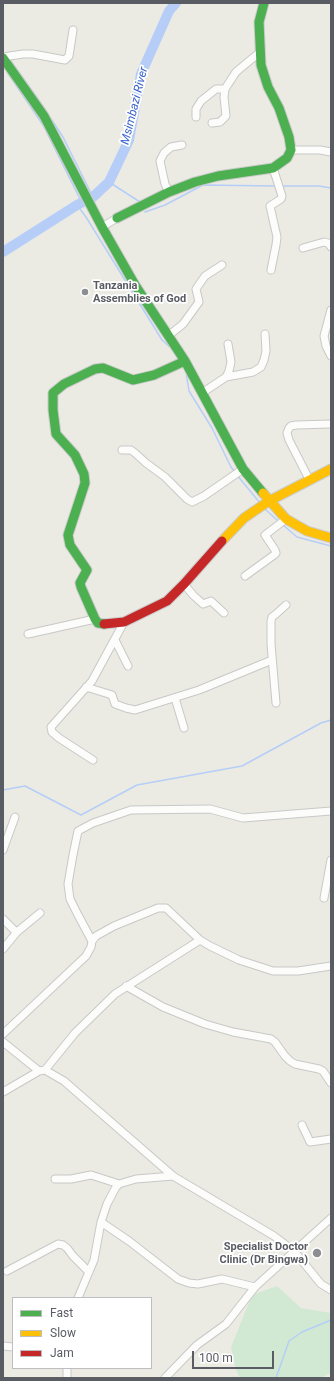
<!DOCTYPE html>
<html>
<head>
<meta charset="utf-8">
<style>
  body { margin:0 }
  #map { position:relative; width:334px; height:1381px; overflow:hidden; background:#ebebe4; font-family:Roboto,sans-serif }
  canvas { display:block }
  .frame { position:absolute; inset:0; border:4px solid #5a5c64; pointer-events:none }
  .legend { position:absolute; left:12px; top:1297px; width:140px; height:72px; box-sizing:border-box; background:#fff; border:1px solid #bdbec1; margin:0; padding:5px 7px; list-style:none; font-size:12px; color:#5a5c64 }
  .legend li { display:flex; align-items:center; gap:8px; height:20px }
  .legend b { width:20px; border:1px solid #bdbec1 }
  .scale { position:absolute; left:192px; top:1351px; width:82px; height:18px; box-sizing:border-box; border:2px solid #5a5c64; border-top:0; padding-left:5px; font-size:12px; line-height:14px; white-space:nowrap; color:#5a5c64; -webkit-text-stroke:3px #fff; paint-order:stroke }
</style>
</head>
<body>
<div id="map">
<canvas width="334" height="1381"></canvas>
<div class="frame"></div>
<ul class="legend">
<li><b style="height:5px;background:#4caf50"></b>Fast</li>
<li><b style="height:5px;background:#ffc107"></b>Slow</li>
<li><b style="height:5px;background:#c62828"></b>Jam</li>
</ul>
<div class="scale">100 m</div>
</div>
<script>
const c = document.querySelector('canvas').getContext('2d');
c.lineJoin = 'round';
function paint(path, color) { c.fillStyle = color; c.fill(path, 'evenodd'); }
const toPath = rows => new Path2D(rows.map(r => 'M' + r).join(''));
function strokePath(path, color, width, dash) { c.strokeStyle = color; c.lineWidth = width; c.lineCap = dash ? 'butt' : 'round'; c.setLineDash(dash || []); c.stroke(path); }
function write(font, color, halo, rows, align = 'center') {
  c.font = font + ' Roboto,sans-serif'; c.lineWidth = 3.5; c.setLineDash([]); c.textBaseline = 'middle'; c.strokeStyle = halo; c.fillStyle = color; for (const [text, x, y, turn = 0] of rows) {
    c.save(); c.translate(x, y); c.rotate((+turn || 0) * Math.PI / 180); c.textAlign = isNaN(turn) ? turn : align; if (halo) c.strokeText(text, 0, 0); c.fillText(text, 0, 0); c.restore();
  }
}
const green = toPath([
  [277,1286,301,1308,331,1313,331,1373,320,1378,240,1378,236,1370,231,1347,252,1295]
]);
const stream = toPath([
  [10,60,38,99,63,137,93,197],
  [7,72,43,125,82,203],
  [109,182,140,202],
  [281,186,319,186,331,188],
  [77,205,86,217,162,340,172,349],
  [145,212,165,205,203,185,275,186],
  [186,372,189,391,212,428,231,467,235,472],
  [237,475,260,503],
  [265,509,278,521],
  [283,525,297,537,331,546],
  [3,790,25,786,81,815,137,785,242,766,321,723,331,720],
  [276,1378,289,1341,302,1332,331,1320]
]);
const river = toPath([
  [3,252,77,205,93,197,109,182,129,140,141,74,169,11,176,3]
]);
const street = toPath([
  [3,57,23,54,33,54,65,60,69,56,73,30],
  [196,117,196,109,201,101,216,89,225,89],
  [212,123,220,122,226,116,224,97,225,89,236,72,260,52],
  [291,150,320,150,331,152],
  [169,192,165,184,160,161,164,153,171,147,182,145],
  [102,227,117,218],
  [303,248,324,242,328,243,331,247],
  [271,270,276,245,277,237,270,206,281,199,282,196,273,168],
  [331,310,324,336,326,346,331,356],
  [168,336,183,324,199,302,196,289,205,276,222,265],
  [226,377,253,372,261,367,264,360,266,351,265,334],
  [202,393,226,377,229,371,231,362,228,344],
  [122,450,131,450,135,453,146,463,165,477,187,499,192,502,204,496,243,469],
  [309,479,289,440,287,433,289,428,291,426,296,425,331,424],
  [245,576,274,555,276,553,275,550,265,535,286,519],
  [184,584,193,595,203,604,211,601,224,613],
  [28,634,95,619],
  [115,640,128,666],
  [86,687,112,695,115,704,126,708,135,710,199,690,272,660],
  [175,698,184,728],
  [276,703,271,644,271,621,272,617,276,614,286,605],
  [93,760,59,738,52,732,51,727,92,681,124,622],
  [3,850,15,817],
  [324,898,331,860],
  [3,919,14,930,17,932,40,913],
  [92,941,78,915,70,899,68,884,73,855,78,831,93,823,131,810,210,809,243,818,331,811],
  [3,949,17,932],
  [126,986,163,1007,205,1024,233,1032,271,1039,275,1042,285,1056,290,1061,295,1064,319,1069,323,1071,331,1083],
  [3,1034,86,956,91,947,92,941,96,936,114,926,158,908,166,908,200,940,210,946,239,960,273,971,298,971,331,966],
  [3,1042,39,1071],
  [45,1070,64,1081,173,1176,274,1236,294,1251,321,1284,331,1290],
  [3,1092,39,1071,45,1070,75,1033,115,994,200,940],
  [302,1125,310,1142,331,1139],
  [55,1179,71,1179,91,1175,119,1184],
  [101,1222,129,1241,178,1279,189,1283,198,1284,222,1279,255,1287,331,1218],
  [7,1271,58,1244,63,1245,67,1248,73,1256,89,1272],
  [78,1298,94,1260,101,1222,107,1204,116,1187,119,1184,136,1179,173,1176],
  [3,1346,13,1347],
  [67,1378,67,1368],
  [165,1378,197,1345,226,1324,255,1287]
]);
const fast = toPath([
  [3,58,44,116,102,227,135,285,185,361,243,469,263,493],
  [117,218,169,192,195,182,218,176,273,168,287,158,291,150,289,137,279,108,268,87,261,65,259,22,264,3],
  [104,624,98,623,95,619,81,587,80,583,87,570,70,545,68,535,85,483,84,474,75,455,56,434,53,410,53,393,64,384,95,369,103,368,133,380,154,375,185,361]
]);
const slow = toPath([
  [263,493,286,519,307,531,331,538],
  [222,541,244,518,269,501,331,469]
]);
const jam = toPath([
  [104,624,124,622,167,601,184,584,222,541]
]);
const markers = [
  [85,292,4,"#8d8e91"],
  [317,1253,5,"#8d8e91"]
];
const poiNames = [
  ["Tanzania",93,286],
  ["Assemblies of God",93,299],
  ["Specialist Doctor",308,1247,"right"],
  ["Clinic (Dr Bingwa)",308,1260,"right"]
];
const waterNames = [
  ["Msimbazi River",135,106,-76]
];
paint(green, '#d1e9d3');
strokePath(stream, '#b6cef7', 1.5);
strokePath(river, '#b6cef7', 10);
strokePath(street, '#c8c8c7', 9);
strokePath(fast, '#cacaca', 11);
strokePath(slow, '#cacaca', 11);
strokePath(jam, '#cacaca', 11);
strokePath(street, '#fcfcfb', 7);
strokePath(fast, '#4caf50', 9);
strokePath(slow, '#ffc107', 9);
strokePath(jam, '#c62828', 9);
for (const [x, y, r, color] of markers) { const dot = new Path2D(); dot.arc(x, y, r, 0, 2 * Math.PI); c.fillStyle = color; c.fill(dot); strokePath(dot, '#fff', 1.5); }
write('bold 11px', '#5a5c64', '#fff', poiNames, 'left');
write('italic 12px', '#3962cc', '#fff', waterNames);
</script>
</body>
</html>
